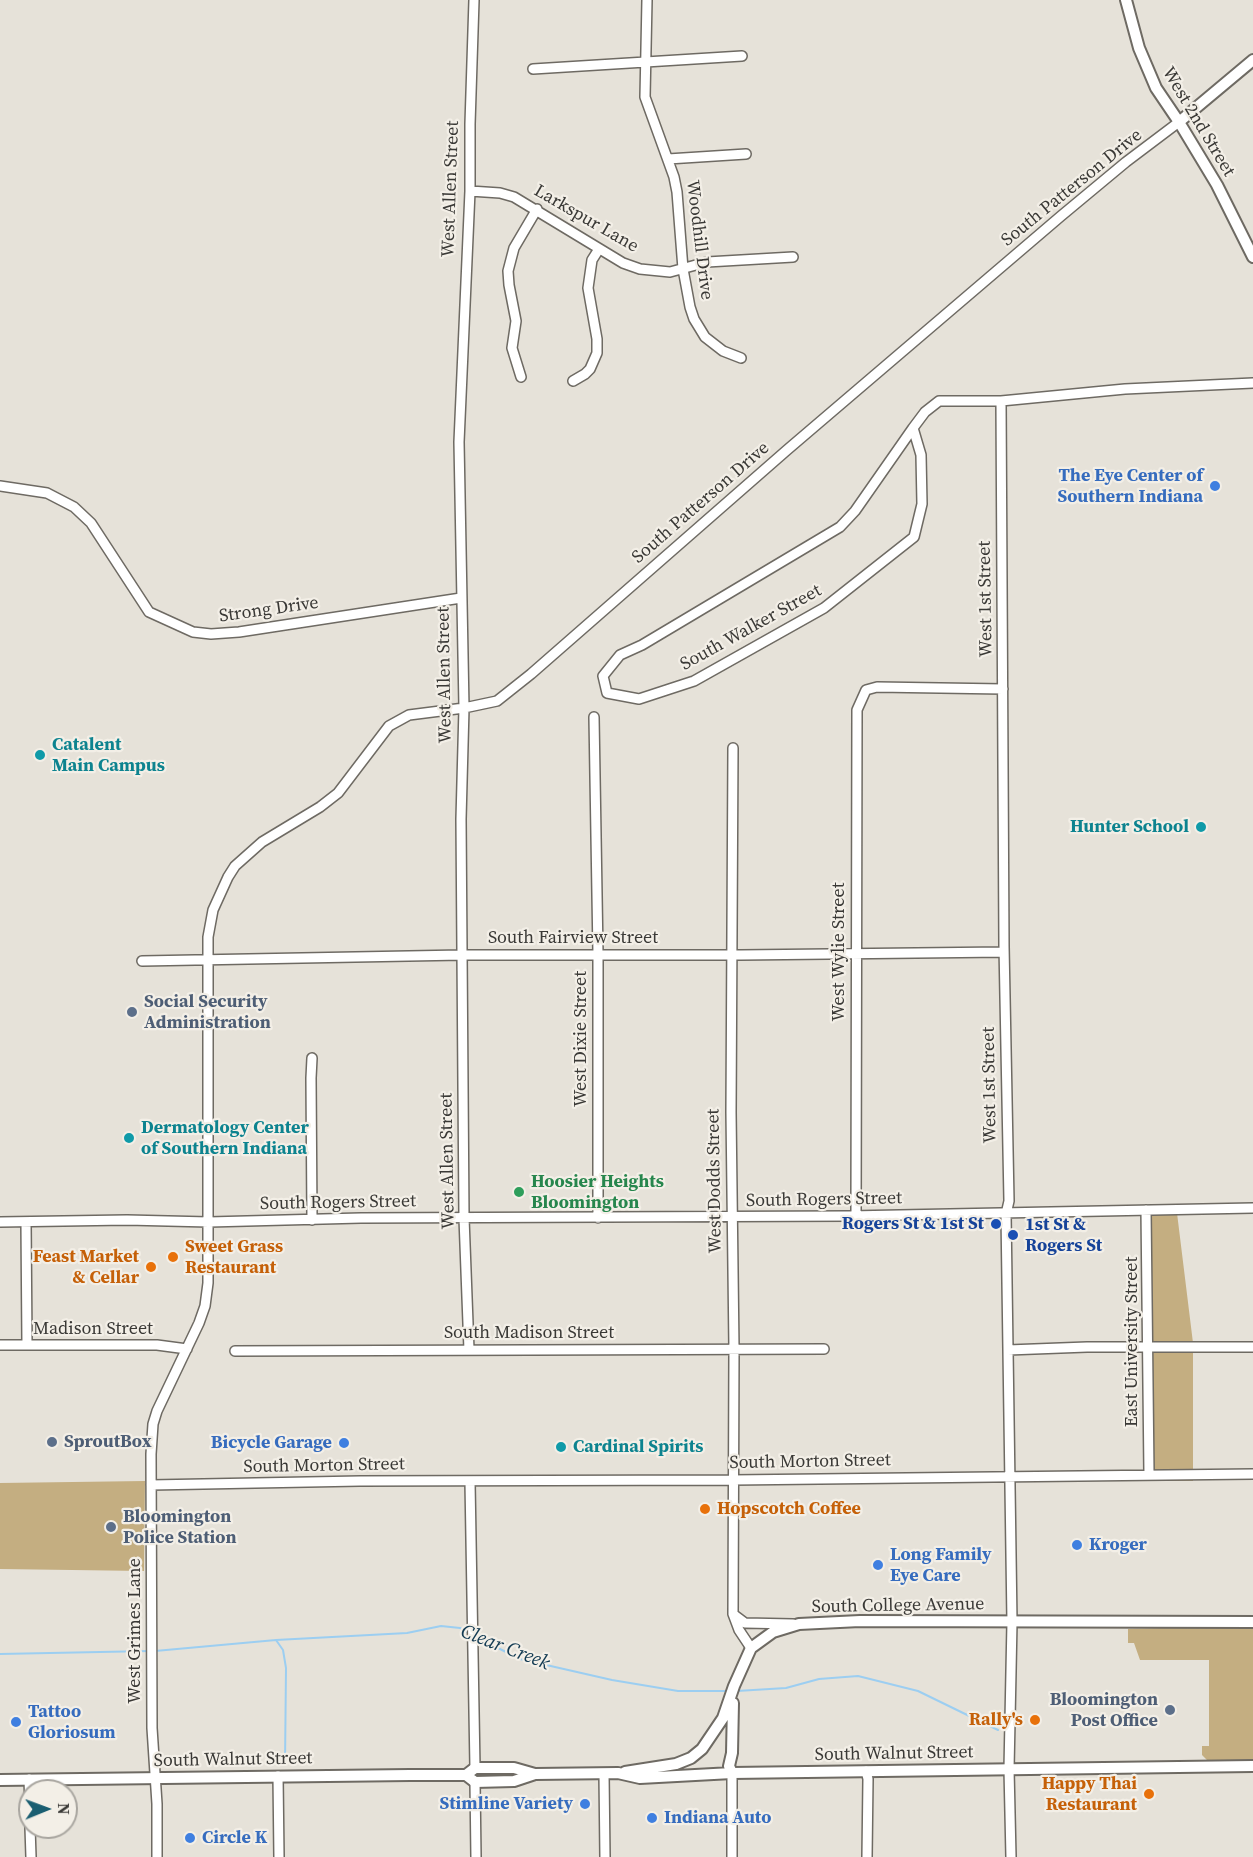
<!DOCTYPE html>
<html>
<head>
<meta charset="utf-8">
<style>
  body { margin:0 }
  #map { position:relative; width:1253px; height:1857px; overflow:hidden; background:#e6e2d9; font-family:"Source Serif 4",serif }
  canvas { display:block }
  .north { position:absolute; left:18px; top:1779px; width:60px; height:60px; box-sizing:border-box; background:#f3efe7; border:2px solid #a9a6a0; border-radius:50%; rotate:89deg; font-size:16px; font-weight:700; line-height:24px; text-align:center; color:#3a3936 }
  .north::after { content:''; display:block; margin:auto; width:21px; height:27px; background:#1a5e71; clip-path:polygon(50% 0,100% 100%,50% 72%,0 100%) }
</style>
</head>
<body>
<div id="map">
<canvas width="1253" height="1857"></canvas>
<div class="north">N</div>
</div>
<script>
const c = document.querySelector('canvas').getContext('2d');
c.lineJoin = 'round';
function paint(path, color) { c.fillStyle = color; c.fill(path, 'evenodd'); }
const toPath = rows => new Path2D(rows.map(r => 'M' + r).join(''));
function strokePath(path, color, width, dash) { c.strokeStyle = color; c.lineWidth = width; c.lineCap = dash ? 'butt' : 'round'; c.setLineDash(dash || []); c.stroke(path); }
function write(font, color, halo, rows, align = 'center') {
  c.font = font + ' "Source Serif 4",serif'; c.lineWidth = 4.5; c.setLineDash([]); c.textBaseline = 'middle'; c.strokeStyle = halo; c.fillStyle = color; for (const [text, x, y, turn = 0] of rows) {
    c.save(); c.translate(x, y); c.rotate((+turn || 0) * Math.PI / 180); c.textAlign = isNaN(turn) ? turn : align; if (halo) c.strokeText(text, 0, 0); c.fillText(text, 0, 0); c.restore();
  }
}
const green = toPath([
  [1147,1213,1177,1213,1193,1343,1193,1481,1149,1481],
  [145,1481,144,1571,0,1569,0,1483],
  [1253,1625,1253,1760,1208,1761,1202,1755,1202,1746,1209,1746,1209,1660,1140,1660,1134,1643,1128,1643,1128,1629]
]);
const stream = toPath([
  [476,1637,520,1659,612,1680,678,1691,728,1691],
  [276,1640,283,1650,286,1668,285,1764],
  [155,1651,276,1640,407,1633,441,1626,460,1628,471,1634],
  [0,1654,150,1651],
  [737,1691,786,1688,819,1679,858,1676,918,1691,998,1730]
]);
const minor = toPath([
  [647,0,645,97,674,177,677,192,683,269,690,307,694,319,705,337,723,351,741,358],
  [533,69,742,56],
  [668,159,746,154],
  [470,191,500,193,514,197,623,263,640,269,670,272,707,262,793,257],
  [521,377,512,348,516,321,509,285,508,271,514,248,537,209],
  [573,381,585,374,590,369,597,353,597,339,588,288,592,260,599,249],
  [1001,401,1004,946,1009,1201,1006,1214,1012,1622,1009,1769,1011,1857],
  [913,428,921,455,922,504,914,537,824,608,694,681,639,699,607,693,603,676,620,655,642,645,840,527,855,511,913,428,925,412,939,401,1001,401,1125,389,1253,383],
  [0,486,47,493,74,507,91,523,149,612,193,632,211,634,239,632,461,598],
  [594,717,598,954,598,1218],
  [733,748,731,1112,734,1349,733,1614,739,1630,751,1648],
  [142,961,462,955,741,955,1004,952],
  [1146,1210,1149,1474],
  [856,1216,857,710,866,690,877,687,1003,689],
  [312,1220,311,1078,312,1058],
  [0,1222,127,1220,209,1222,361,1218,849,1216,1253,1208],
  [26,1222,27,1345],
  [0,1345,157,1345,187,1349],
  [469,1350,464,1218,461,819,464,708,459,442,470,191,470,124,474,0],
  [1008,1350,1087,1347,1253,1347],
  [235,1351,824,1349],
  [470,1482,475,1768],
  [151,1485,360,1481,733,1480,1253,1474],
  [733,1614,745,1623,793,1624],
  [866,1771,868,1779,867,1857],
  [732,1773,732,1857],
  [604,1774,605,1857],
  [278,1776,279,1857],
  [29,1779,30,1808],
  [475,1782,476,1857],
  [30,1827,31,1857],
  [157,1857,157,1804,152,1728,151,1454,153,1424,157,1411,199,1323,205,1306,208,1283,208,937,213,910,228,877,235,866,262,842,320,807,338,793,389,726,409,715,464,708,497,701,531,674,787,450,1061,216,1126,162,1179,122]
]);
const major = toPath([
  [1126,0,1139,48,1156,88,1179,122,1217,185,1253,257],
  [1179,122,1253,60],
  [625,1772,676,1764,691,1758,702,1749,723,1718,734,1686,751,1648,773,1632,799,1624,860,1621,1253,1622],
  [732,1773,729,1766,732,1753,733,1703],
  [466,1775,475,1768,514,1768,535,1774,618,1773,640,1778,732,1773,1253,1766],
  [0,1780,410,1775,466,1775,475,1782,514,1781,535,1774]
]);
const markers = [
  [1215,486,6,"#3f7fe0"],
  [40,755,6,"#0f9aa8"],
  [1201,827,6,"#0f9aa8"],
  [132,1012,6,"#5c6f8a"],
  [129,1138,6,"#0f9aa8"],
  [519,1192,6,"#2e9e5b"],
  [996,1224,6,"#1a4fb4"],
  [1013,1235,6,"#1a4fb4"],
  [173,1257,6,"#e8710a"],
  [151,1267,6,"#e8710a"],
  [52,1442,6,"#5c6f8a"],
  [344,1443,6,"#3f7fe0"],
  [561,1447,6,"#0f9aa8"],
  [705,1509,6,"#e8710a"],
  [111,1527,6,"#5c6f8a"],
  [1077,1545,6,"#3f7fe0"],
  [878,1565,6,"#3f7fe0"],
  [1170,1710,6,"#5c6f8a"],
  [1035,1720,6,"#e8710a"],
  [16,1722,6,"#3f7fe0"],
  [1149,1794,6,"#e8710a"],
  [585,1804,6,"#3f7fe0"],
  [652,1818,6,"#3f7fe0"],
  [190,1838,6,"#3f7fe0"]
];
const streetNames = [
  ["West 2nd Street",1198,122,59],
  ["South Patterson Drive",1072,188,-39],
  ["West Allen Street",451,189,-88],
  ["Larkspur Lane",586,219,30],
  ["Woodhill Drive",699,240,83],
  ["South Patterson Drive",701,503,-41],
  ["West 1st Street",986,599,-91],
  ["Strong Drive",269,610,-8],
  ["South Walker Street",751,628,-29],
  ["West Allen Street",445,675,-91],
  ["South Fairview Street",573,938],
  ["West Wylie Street",839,952,-90],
  ["West Dixie Street",581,1039,-90],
  ["West 1st Street",990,1085,-91],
  ["West Allen Street",448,1161,-91],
  ["West Dodds Street",715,1181,-91],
  ["South Rogers Street",824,1200,-1],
  ["South Rogers Street",338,1203,-1],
  ["Madison Street",93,1329],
  ["South Madison Street",529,1333],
  ["East University Street",1132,1342,-90],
  ["South Morton Street",810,1462,-1],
  ["South Morton Street",324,1466,-1],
  ["South College Avenue",898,1606,-1],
  ["West Grimes Lane",135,1631,-90],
  ["South Walnut Street",894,1754,-1],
  ["South Walnut Street",233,1760,-1]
];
const shopNames = [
  ["The Eye Center of",1203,476,"right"],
  ["Southern Indiana",1203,497,"right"],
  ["Bicycle Garage",332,1443,"right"],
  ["Kroger",1089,1545],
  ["Long Family",890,1555],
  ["Eye Care",890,1576],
  ["Tattoo",28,1712],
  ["Gloriosum",28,1733],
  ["Stimline Variety",573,1804,"right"],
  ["Indiana Auto",664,1818],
  ["Circle K",202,1838]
];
const cultureNames = [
  ["Catalent",52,745],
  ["Main Campus",52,766],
  ["Hunter School",1189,827,"right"],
  ["Dermatology Center",141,1128],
  ["of Southern Indiana",141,1149],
  ["Cardinal Spirits",573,1447]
];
const serviceNames = [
  ["Social Security",144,1002],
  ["Administration",144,1023],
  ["SproutBox",64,1442],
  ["Bloomington",123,1517],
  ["Police Station",123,1538],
  ["Bloomington",1158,1700,"right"],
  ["Post Office",1158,1721,"right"]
];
const leisureNames = [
  ["Hoosier Heights",531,1182],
  ["Bloomington",531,1203]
];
const transitNames = [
  ["Rogers St & 1st St",984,1224],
  ["1st St &",1025,1225,"left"],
  ["Rogers St",1025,1246,"left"]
];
const foodNames = [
  ["Sweet Grass",185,1247,"left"],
  ["Restaurant",185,1268,"left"],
  ["Feast Market",139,1257],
  ["& Cellar",139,1278],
  ["Hopscotch Coffee",717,1509,"left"],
  ["Rally's",1023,1720],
  ["Happy Thai",1137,1784],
  ["Restaurant",1137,1805]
];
const waterNames = [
  ["Clear Creek",505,1648,21]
];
paint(green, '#c4ae81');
strokePath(stream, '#9ccef1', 2);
strokePath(minor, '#6e6a63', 12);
strokePath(major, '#6e6a63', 14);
strokePath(minor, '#fff', 9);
strokePath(major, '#fff', 10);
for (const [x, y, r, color] of markers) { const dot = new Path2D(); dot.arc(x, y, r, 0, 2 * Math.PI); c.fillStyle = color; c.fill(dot); strokePath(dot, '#f3efe7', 2); }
write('18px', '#3a3936', '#f3efe7', streetNames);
write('bold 18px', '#366cbe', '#f3efe7', shopNames, 'left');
write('bold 18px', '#0d838f', '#f3efe7', cultureNames, 'left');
write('bold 18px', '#4e5e75', '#f3efe7', serviceNames, 'left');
write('bold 18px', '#27864d', '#f3efe7', leisureNames, 'left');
write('bold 18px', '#164399', '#f3efe7', transitNames, 'right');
write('bold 18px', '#c56008', '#f3efe7', foodNames, 'right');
write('italic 20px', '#123a52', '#f3efe7', waterNames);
</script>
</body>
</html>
